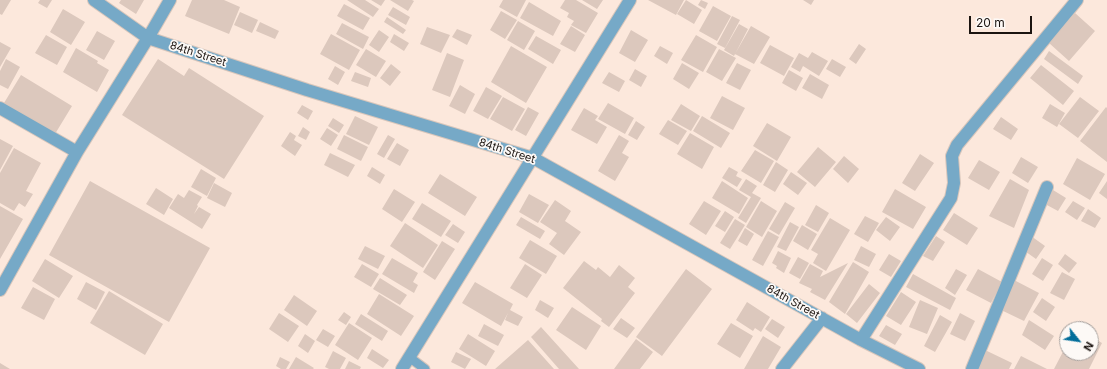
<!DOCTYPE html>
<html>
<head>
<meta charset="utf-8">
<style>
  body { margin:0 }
  #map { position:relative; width:1107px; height:369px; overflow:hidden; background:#fce8dc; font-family:Inter,sans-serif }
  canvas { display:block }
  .north { position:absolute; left:1059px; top:321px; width:40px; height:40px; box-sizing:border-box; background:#fdf9f6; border:1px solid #a39d9a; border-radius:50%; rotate:120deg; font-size:11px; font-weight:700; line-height:16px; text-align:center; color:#1b1410 }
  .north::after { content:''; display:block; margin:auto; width:14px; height:18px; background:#016d9a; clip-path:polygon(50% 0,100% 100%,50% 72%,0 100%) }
  .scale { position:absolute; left:969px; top:16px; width:63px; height:18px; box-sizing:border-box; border:2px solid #1b1410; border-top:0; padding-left:5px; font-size:12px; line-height:14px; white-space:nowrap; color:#1b1410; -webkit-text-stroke:3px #fdf9f6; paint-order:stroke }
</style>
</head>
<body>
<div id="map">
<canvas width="1107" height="369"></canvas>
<div class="north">N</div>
<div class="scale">20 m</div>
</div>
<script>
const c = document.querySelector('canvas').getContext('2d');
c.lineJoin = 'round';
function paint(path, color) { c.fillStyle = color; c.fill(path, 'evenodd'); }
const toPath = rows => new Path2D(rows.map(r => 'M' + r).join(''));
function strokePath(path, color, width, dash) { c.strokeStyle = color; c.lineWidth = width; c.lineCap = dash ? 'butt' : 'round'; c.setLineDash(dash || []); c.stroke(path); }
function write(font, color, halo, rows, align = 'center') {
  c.font = font + ' Inter,sans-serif'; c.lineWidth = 3.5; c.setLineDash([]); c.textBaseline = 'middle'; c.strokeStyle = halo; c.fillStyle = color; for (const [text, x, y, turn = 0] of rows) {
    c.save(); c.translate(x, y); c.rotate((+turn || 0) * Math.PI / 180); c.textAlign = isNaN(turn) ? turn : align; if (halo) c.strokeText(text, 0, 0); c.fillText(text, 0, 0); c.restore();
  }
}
const building = toPath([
  [0,0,11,0,2,15,0,14],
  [40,0,52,0,47,8,38,3],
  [121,0,144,0,136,14,119,3],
  [192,0,224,0,240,7,229,34,185,16],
  [347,0,365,0,379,9,373,17],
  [371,0,385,0,381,6],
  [390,0,412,0,414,1,408,11],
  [503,0,526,0,517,17,499,7],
  [565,0,576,0,598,13,586,33,571,25,574,21,567,17,569,13,560,8],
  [582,0,603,0,597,9],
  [648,0,684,0,676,15],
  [686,0,702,10,694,24,677,14],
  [701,0,708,3,705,9,698,5],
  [803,0,814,0,811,5],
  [529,2,561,21,553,36,520,18],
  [344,4,370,18,363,30,337,16],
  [713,6,731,16,717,41,699,31],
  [393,7,410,17,406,25,388,15],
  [63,9,85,22,71,45,50,32],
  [501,11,517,20,505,39,490,30],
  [240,12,258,20,252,33,234,25],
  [1075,13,1095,31,1069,61,1049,43],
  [732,16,740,20,725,48,717,44],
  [387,17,406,30,403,34,384,22],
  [518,21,535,31,524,50,507,40],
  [260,22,279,31,275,39,256,31],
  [342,23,369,37,363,49,336,34],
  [739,24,748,29,734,56,724,50],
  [571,26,585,35,575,52,560,44],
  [751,26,770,37,754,64,735,54],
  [427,27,450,35,441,53,420,44],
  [457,29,472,35,467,45,452,37],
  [379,30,389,37,379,52,369,45],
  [631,30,648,40,635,62,619,53],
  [97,31,115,41,104,60,86,50],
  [331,34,360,50,349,70,320,54],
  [394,34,409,43,404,51,390,42],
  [46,35,67,47,57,65,35,53],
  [696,35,717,47,703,72,681,60],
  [536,36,561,50,553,64,528,49],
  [0,42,11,48,0,67],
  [859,44,866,49,856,64,849,59],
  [770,45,794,58,784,76,760,63],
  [511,46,547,67,526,103,491,82],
  [660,46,673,53,667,64,654,56],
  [76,48,98,61,97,63,109,70,97,92,63,72],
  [366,49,386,61,376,77,356,65],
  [719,49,736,58,722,81,706,72],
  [1049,51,1083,76,1078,84,1044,59],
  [812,52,828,61,819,76,803,66,800,72,791,67,799,53,808,58],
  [447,53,464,60,450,97,432,90],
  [6,59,20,67,8,89,0,85,0,71],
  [158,59,184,76,189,68,264,116,224,179,122,115],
  [832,59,846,67,840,77,826,69],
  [682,63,699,73,689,89,673,79],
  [737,63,751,70,740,90,726,83],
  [391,64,401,72,390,86,380,78],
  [1041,65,1074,91,1063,105,1030,78],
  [335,66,345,72,338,85,328,79],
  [635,69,647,76,641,87,629,80],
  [789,70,803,78,796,91,782,83],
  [355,72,371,78,368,87,351,81],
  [609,72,625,81,619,92,602,83],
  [810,74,829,85,822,99,802,88],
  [21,75,72,106,55,134,4,103],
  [460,85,475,94,465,114,449,106],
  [486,87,502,96,488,119,473,111],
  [722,96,745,108,733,130,710,118],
  [503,97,525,109,512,131,490,119],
  [1080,97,1099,111,1078,138,1059,124],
  [608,103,634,118,625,134,598,119],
  [681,104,700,116,691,131,671,120],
  [1050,104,1065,113,1057,127,1042,118],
  [302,105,313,111,308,120,297,113],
  [528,107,539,113,526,136,515,130],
  [1106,107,1107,108,1107,162,1080,141],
  [584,108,598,116,595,120,607,127,597,144,571,130],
  [355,116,378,127,369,145,346,134],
  [702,116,730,133,721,148,693,131],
  [1001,117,1018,129,1011,140,993,129],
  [333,118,344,125,339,133,328,126],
  [668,120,687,131,678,145,659,134],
  [636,121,645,127,637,140,628,135],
  [767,123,791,137,777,161,753,146],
  [303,127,310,132,306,140,298,136],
  [327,128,338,135,331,146,320,139],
  [290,132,296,136,294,140,302,145,295,156,281,146],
  [690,133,714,147,702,169,677,154],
  [344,135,368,147,361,161,337,149],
  [388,135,395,139,384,158,377,154],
  [619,135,629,141,622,153,629,157,615,181,598,171],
  [0,139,13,146,0,170],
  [397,143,409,150,400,166,387,159],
  [818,147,836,162,815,187,797,172],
  [14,148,41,163,26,191,33,194,25,207,19,203,14,211,0,203,0,173],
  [755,150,774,161,761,183,741,171],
  [330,153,355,165,348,177,324,165],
  [920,154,934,163,915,191,902,183],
  [844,156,859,169,848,183,833,169],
  [1021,157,1038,167,1028,183,1012,173],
  [1077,158,1105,174,1090,200,1063,184],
  [979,160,1000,172,989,190,968,178],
  [776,162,788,170,775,192,763,185],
  [372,167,385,175,380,184,367,176],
  [729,167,738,172,736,176,742,179,737,187,722,178],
  [201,169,216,178,207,196,191,187],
  [791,172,807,183,798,195,783,184],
  [440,174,477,197,465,216,428,193],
  [746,179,757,186,752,193,761,198,746,223,738,218,751,197,739,190],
  [1010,179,1029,190,1014,228,989,216],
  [90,181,210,248,169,322,49,255],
  [722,181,748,198,739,214,712,198],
  [1107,181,1107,199,1099,193],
  [214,183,232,193,225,207,207,198],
  [156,188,173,199,164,215,146,204],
  [394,189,415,202,402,222,382,209],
  [895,189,926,207,913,229,882,212],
  [189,190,202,197,197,205,198,206,194,214,199,207,211,214,202,229,169,208,178,194,184,198],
  [1053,190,1066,198,1058,211,1045,204],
  [529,194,549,205,538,223,519,212],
  [555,200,571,211,565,221,581,232,564,255,549,244,557,233,540,222],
  [704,201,721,211,706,235,689,224],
  [761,201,777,211,762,237,746,227],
  [1073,201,1085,208,1077,220,1065,212],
  [785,202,795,208,779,235,769,229],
  [422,203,451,221,441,237,412,219],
  [816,205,829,213,818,232,805,225],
  [0,206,23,219,0,259],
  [1088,209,1101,218,1095,228,1081,221],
  [725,211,734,217,725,232,715,226],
  [954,213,978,228,967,245,943,230],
  [865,216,879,223,868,242,854,234],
  [521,217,545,231,540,239,516,225],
  [886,217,900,227,890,241,876,230],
  [830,218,850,230,826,271,813,263,818,254,811,250],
  [735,219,745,225,730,249,720,243],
  [790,222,799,227,786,251,777,247],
  [405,223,438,245,423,268,390,246],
  [453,224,465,232,458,243,445,235],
  [802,225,817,234,808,250,793,241],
  [745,228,754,234,747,246,738,241],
  [768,231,779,237,763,266,752,260],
  [936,236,945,242,933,261,923,256],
  [1031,236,1045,246,1036,259,1022,249],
  [530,240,557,256,546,274,519,258],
  [442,241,455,249,435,280,423,272],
  [365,246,385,256,378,269,358,259],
  [861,246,876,254,869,267,854,260],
  [778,251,791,258,784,273,776,268,777,266,772,263],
  [889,254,901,261,891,277,879,270],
  [1065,254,1077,263,1069,273,1058,264],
  [798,257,809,263,800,279,789,273],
  [392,258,418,273,413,282,418,285,414,293,382,274],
  [1042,258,1053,265,1043,281,1032,274],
  [45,259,73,276,59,298,32,281],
  [584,261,596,270,598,267,610,277,619,265,635,278,628,287,635,293,609,327,601,321,602,319,563,288],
  [853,262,869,272,845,314,829,302],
  [848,263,825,300,810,292,812,289,799,283,810,264,823,271,820,277],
  [362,264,379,274,371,287,354,277],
  [525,264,542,275,527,298,510,288],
  [686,269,712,289,662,356,636,337],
  [956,269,967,275,955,295,945,288],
  [978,269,1002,282,991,303,966,290],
  [1062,272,1075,279,1064,300,1050,293],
  [913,274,956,298,950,310,906,287],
  [380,278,407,295,400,305,373,289],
  [1014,280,1039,293,1024,321,999,309],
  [86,282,105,292,96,310,77,299],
  [475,282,513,304,510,310,523,317,518,326,505,320,508,313,501,326,462,303],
  [869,284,880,293,857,323,846,314],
  [33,287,55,299,44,320,21,308],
  [109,291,163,324,145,355,90,323],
  [901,292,916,302,901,325,886,316],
  [379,294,414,316,401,336,367,314],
  [294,295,317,311,307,326,284,310],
  [1042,298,1055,307,1046,321,1033,312],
  [540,300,554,308,548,318,535,310],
  [920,300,938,308,927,334,909,327],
  [747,302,770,317,761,332,755,328,753,331,736,320],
  [572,307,601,326,586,350,556,330],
  [344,312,351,317,346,325,338,320],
  [279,313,299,326,288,342,269,329],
  [960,313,975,321,965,341,950,334],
  [361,314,388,331,382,341,355,324],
  [940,315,952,322,935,352,924,346],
  [621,318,635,328,627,338,613,329],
  [772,319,785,327,778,338,765,329],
  [1029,320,1054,336,1045,350,1022,335],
  [349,323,372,338,358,360,335,345],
  [731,323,753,336,740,358,717,344],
  [484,324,504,335,498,346,478,336],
  [886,325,902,334,895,345,879,336],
  [541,327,579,369,559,369,531,337],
  [323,329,335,336,328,347,316,340],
  [305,334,315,341,308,353,298,346],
  [468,334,495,351,486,366,459,349],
  [763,336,781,347,768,369,744,369],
  [1091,337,1102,343,1089,369,1054,369,1067,344,1067,353,1091,353],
  [636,339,653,352,640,369,614,369],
  [528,340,554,369,495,369],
  [372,349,389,360,383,368,367,358],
  [985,350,1012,363,1009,369,976,369],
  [333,351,346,358,340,369,329,369,325,367],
  [456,352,471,359,465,369,451,362],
  [1021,356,1047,369,1014,369],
  [280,357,290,362,286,369,281,369,276,366],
  [296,357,314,368,313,369,289,369],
  [349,361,361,367,360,369,345,369],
  [0,363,10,369,0,369]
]);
const service = toPath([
  [409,357,425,369]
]);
const minor = toPath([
  [94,0,148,38,307,90,533,158,861,340,919,369],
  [0,108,77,152],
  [0,290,77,152,148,38,170,0],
  [861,340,951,198,954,183,952,156,957,145,1077,0],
  [402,369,630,0],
  [782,369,822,318],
  [972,369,1047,187]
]);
const streetNames = [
  ["84th Street",198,54,18],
  ["84th Street",507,151,18],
  ["84th Street",793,302,29]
];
paint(building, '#dcc8bd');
strokePath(service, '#d8c6bb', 11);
strokePath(minor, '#d8c6bb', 14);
strokePath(service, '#76a9c7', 9);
strokePath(minor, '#76a9c7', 12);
write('11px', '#1b1410', '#fdf9f6', streetNames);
</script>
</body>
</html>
